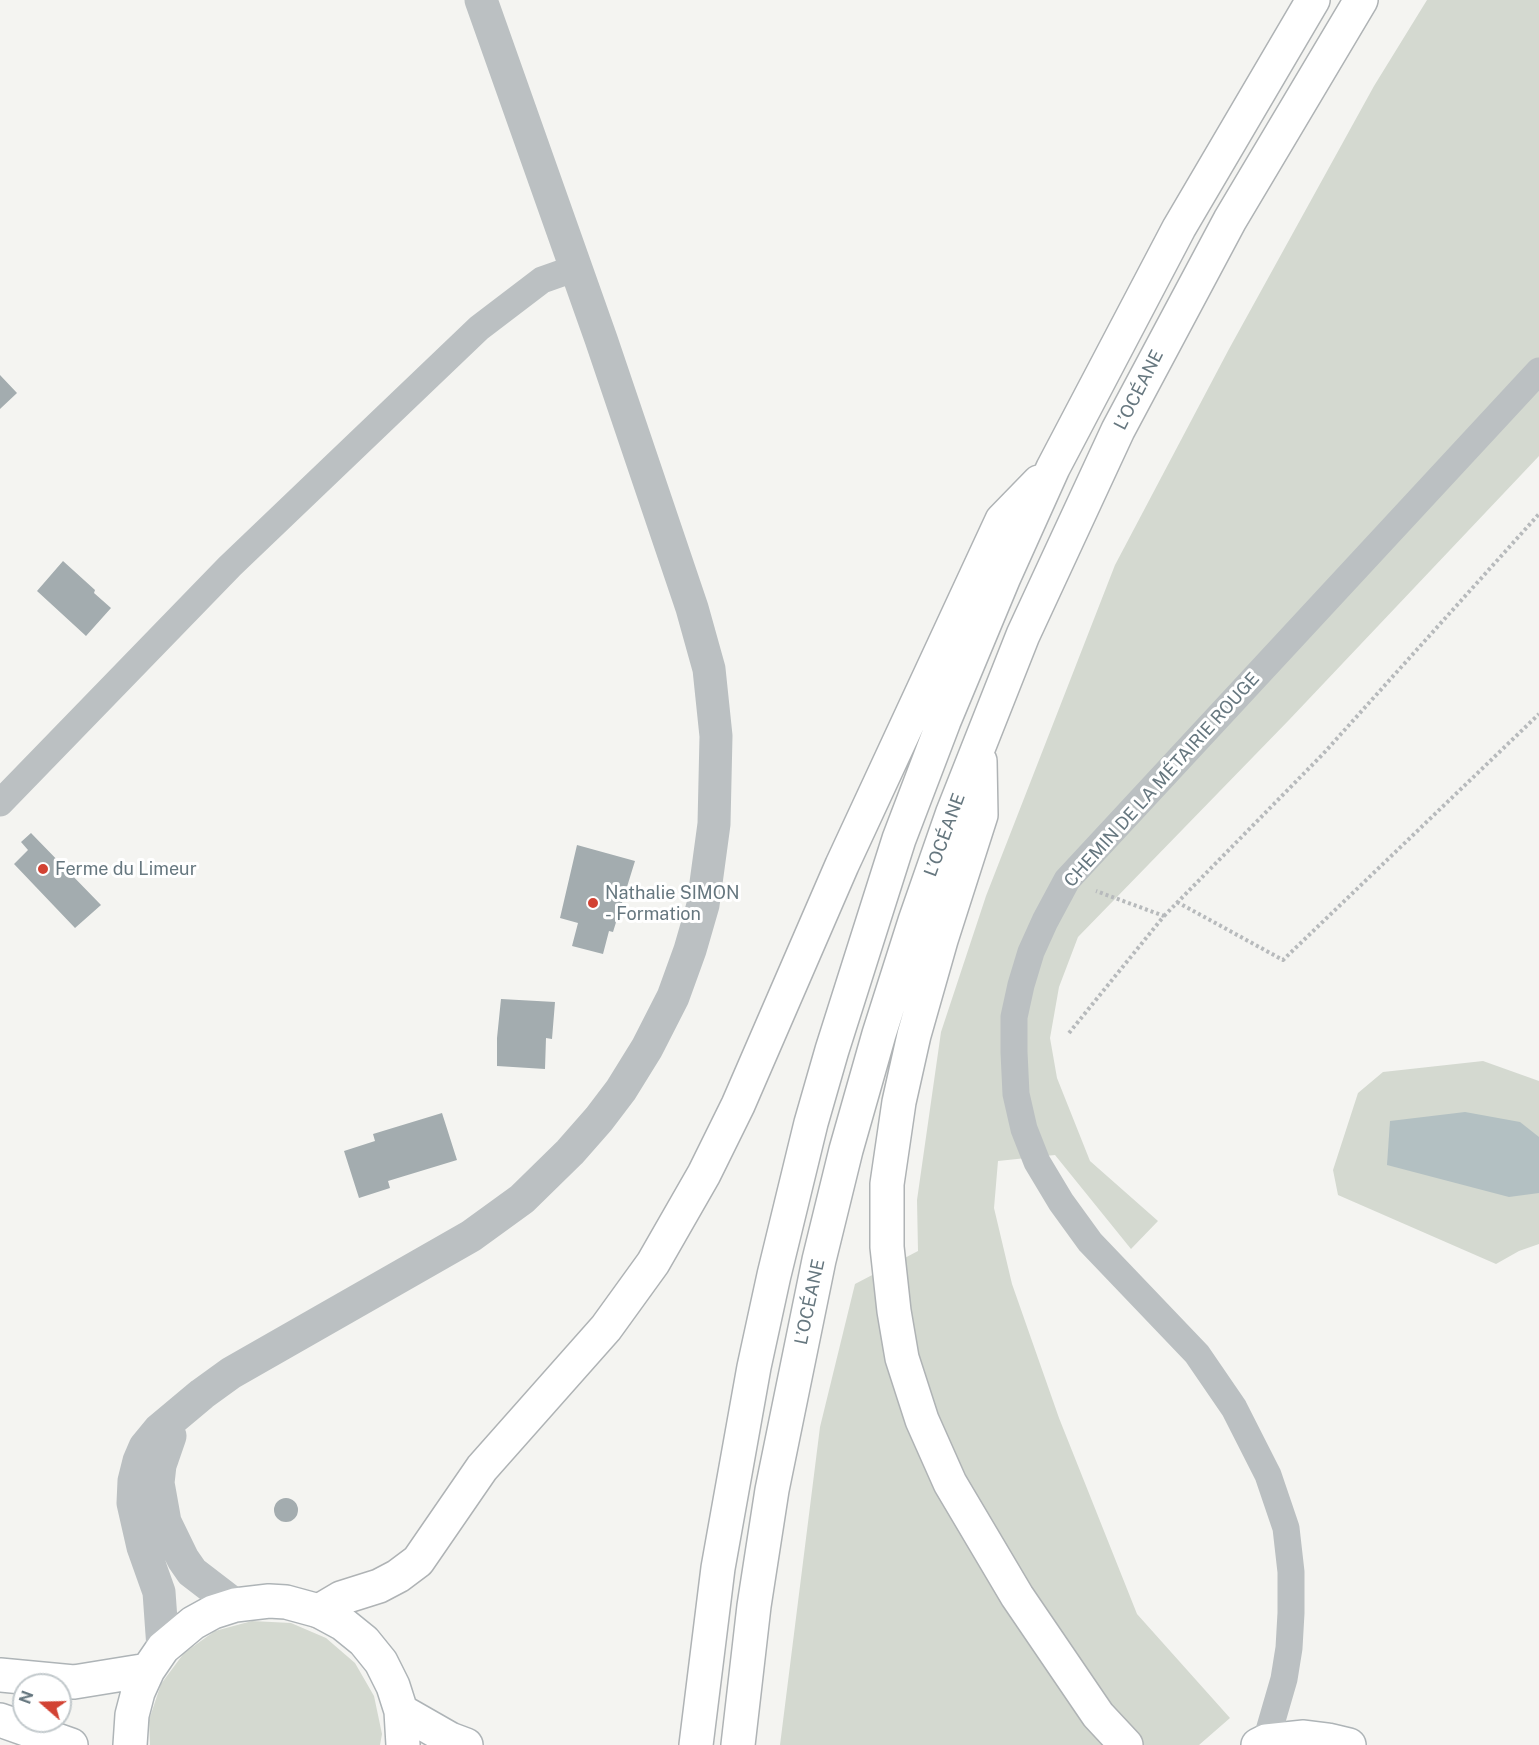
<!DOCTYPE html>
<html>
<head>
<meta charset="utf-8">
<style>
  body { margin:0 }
  #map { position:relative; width:1539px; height:1745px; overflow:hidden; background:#f4f4f1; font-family:"Public Sans",sans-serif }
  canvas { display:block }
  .north { position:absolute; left:12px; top:1673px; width:60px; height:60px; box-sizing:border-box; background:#fff; border:2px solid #c2c9cc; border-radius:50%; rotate:290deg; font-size:16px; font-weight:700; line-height:24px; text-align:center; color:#66777f }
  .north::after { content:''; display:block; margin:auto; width:21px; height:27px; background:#d24233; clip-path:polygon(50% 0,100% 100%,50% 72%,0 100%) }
</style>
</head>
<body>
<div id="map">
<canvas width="1539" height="1745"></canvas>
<div class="north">N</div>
</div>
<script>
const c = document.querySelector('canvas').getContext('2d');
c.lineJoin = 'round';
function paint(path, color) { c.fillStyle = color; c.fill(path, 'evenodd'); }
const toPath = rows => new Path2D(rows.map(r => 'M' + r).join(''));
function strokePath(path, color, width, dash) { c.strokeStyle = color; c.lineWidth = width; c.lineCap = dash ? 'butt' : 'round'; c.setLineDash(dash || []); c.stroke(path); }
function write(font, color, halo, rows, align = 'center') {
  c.font = font + ' "Public Sans",sans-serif'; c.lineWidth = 6; c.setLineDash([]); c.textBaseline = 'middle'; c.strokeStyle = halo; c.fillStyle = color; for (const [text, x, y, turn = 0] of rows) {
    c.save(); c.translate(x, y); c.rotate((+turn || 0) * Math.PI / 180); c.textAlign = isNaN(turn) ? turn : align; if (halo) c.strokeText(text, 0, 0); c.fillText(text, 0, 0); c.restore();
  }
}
const green = toPath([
  [1427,0,1539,0,1539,456,1289,720,1078,937,1059,987,1050,1038,1057,1078,1090,1161,1158,1221,1131,1249,1055,1155,998,1161,994,1208,1012,1284,1059,1418,1137,1614,1230,1718,1199,1745,780,1745,820,1427,855,1284,918,1251,917,1200,941,1032,986,896,1115,565,1229,349,1374,86],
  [1483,1061,1539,1081,1539,1244,1519,1251,1496,1264,1338,1195,1333,1170,1358,1093,1383,1072],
  [252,1621,291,1623,326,1638,355,1663,374,1696,382,1734,380,1745,150,1745,149,1720,161,1684,184,1653,215,1631]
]);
const water = toPath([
  [1465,1112,1520,1122,1539,1137,1539,1193,1509,1197,1387,1165,1390,1121]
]);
const building = toPath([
  [0,375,17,393,0,409],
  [63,561,95,590,94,593,111,608,86,636,37,591],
  [31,833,101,905,75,928,14,864,28,850,21,842],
  [577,845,635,861,613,932,609,931,603,954,572,946,578,923,560,918],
  [501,999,555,1002,552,1039,546,1038,545,1069,497,1066,497,1038],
  [442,1113,457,1160,388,1181,390,1188,359,1198,344,1151,375,1141,373,1134],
  '274 1510a12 12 0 1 1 24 0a12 12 0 1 1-24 0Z'
]);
const path = toPath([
  [1177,902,1283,960,1539,714],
  [1164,916,1323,754,1539,514],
  [1069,1033,1164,916,1096,891]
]);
const minor = toPath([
  [0,803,230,566,479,328,542,280,576,268],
  [1266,1741,1284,1679,1289,1648,1291,1613,1291,1572,1286,1528,1268,1475,1234,1408,1197,1354,1090,1242,1061,1202,1037,1162,1024,1129,1016,1094,1014,1052,1014,1017,1021,985,1031,952,1045,921,1067,880,1539,371]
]);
const tertiary = toPath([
  [170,1436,160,1465,158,1483,165,1522,183,1559,192,1572,235,1605],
  [163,1648,159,1592,143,1547,133,1503,134,1481,139,1461,145,1447,159,1430,202,1394,231,1373,471,1236,522,1199,570,1152,599,1119,621,1090,647,1048,673,997,690,950,703,905,714,824,716,736,709,669,692,608,601,339,481,0]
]);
const secondary = toPath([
  [0,1675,74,1682,148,1670],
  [401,1711,450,1739,466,1745],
  [0,1720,71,1745],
  [130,1745,132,1715,138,1692,148,1670,163,1648,193,1623,213,1612,235,1605,269,1601,286,1602,319,1611,343,1624,364,1641,381,1662,393,1686,401,1711,403,1745],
  [1258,1745,1266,1741,1304,1737,1328,1740,1349,1745]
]);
const motorway = toPath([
  [980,761,981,815,941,940,914,1035,899,1102,887,1184,887,1247,894,1311,902,1358,922,1420,950,1483,1017,1596,1098,1715,1126,1745],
  [319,1611,341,1598,379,1586,398,1576,418,1561,482,1468,606,1328,653,1263,704,1174,738,1105,842,865,1002,520,1039,482],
  [696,1745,718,1568,754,1367,774,1275,811,1123,832,1050,899,839,944,721,1004,577,1053,468,1179,228,1313,0],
  [738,1745,754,1606,772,1490,819,1260,846,1150,879,1034,915,921,953,812,1023,635,1118,430,1230,220,1361,0]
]);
const markers = [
  [43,869,6,"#d24233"],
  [593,903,6,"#d24233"]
];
const streetNames = [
  ["L’OCÉANE",1139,390,-63],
  ["CHEMIN DE LA MÉTAIRIE ROUGE",1162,780,-48],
  ["L’OCÉANE",945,835,-70],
  ["L’OCÉANE",810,1302,-78]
];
const poiNames = [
  ["Ferme du Limeur",55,869],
  ["Nathalie SIMON",605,893],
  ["- Formation",605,914]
];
paint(green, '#d4d9d0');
paint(water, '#b3c0c2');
paint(building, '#a3acaf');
strokePath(secondary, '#aeb4b7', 36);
strokePath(motorway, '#afb3b5', 36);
strokePath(path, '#b7babc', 4, [3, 3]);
strokePath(minor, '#bbc0c2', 27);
strokePath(tertiary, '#bbc0c2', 33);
strokePath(secondary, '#fff', 33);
strokePath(motorway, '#fff', 33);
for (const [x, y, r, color] of markers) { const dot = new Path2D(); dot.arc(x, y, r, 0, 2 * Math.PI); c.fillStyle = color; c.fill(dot); strokePath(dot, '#fff', 2); }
write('18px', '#66777f', '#fff', streetNames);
write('18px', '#66777f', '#fff', poiNames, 'left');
</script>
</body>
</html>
